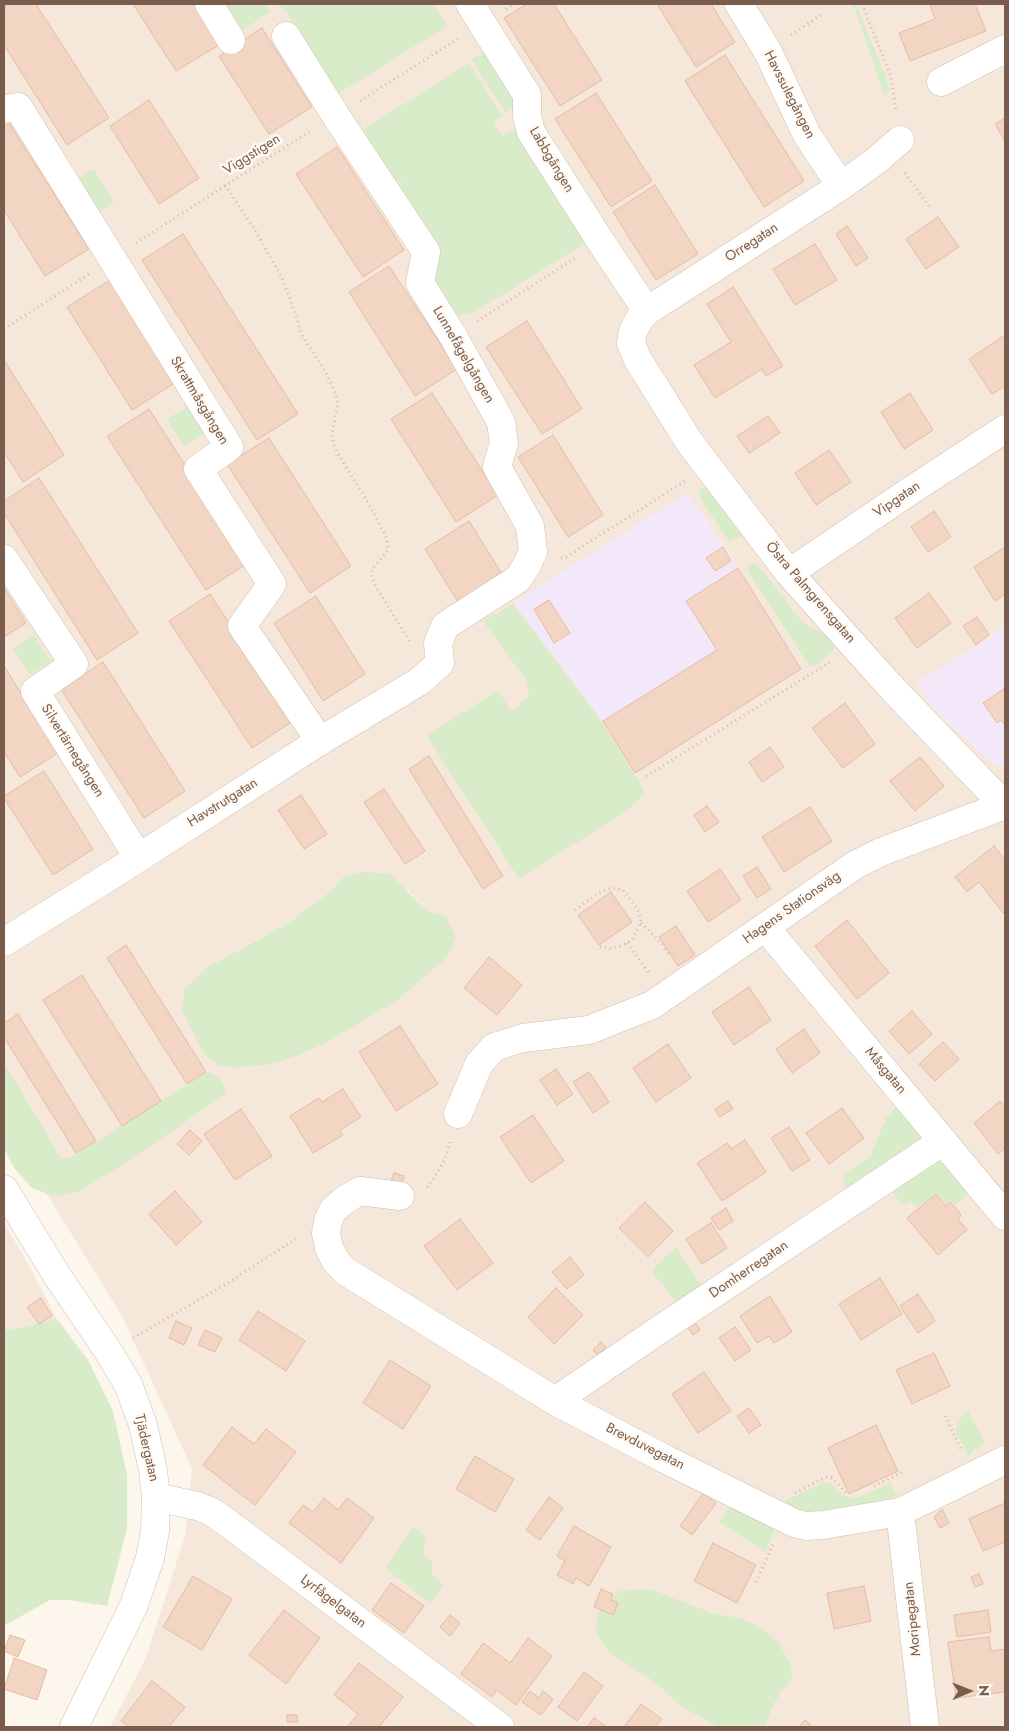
<!DOCTYPE html>
<html>
<head>
<meta charset="utf-8">
<style>
  body { margin:0 }
  #map { position:relative; width:1009px; height:1731px; overflow:hidden; background:#fdf6ec; font-family:Jost,sans-serif }
  canvas { display:block }
  .frame { position:absolute; inset:0; border:5px solid #7a5c4d; pointer-events:none }
  .north { position:absolute; left:944px; top:1666px; width:50px; height:50px; -webkit-text-stroke:4px #fffaf3; paint-order:stroke; rotate:89deg; font-size:14px; font-weight:700; line-height:20px; text-align:center; color:#7a5c4d }
  .north::after { content:''; display:block; margin:auto; width:18px; height:22px; background:#7a5c4d; clip-path:polygon(50% 0,100% 100%,50% 72%,0 100%) }
</style>
</head>
<body>
<div id="map">
<canvas width="1009" height="1731"></canvas>
<div class="frame"></div>
<div class="north">N</div>
</div>
<script>
const c = document.querySelector('canvas').getContext('2d');
c.lineJoin = 'round';
function paint(path, color) { c.fillStyle = color; c.fill(path, 'evenodd'); }
const toPath = rows => new Path2D(rows.map(r => 'M' + r).join(''));
function strokePath(path, color, width, dash) { c.strokeStyle = color; c.lineWidth = width; c.lineCap = dash ? 'butt' : 'round'; c.setLineDash(dash || []); c.stroke(path); }
function write(font, color, halo, rows, align = 'center') {
  c.font = font + ' Jost,sans-serif'; c.lineWidth = 5; c.setLineDash([]); c.textBaseline = 'middle'; c.strokeStyle = halo; c.fillStyle = color; for (const [text, x, y, turn = 0] of rows) {
    c.save(); c.translate(x, y); c.rotate((+turn || 0) * Math.PI / 180); c.textAlign = isNaN(turn) ? turn : align; if (halo) c.strokeText(text, 0, 0); c.fillText(text, 0, 0); c.restore();
  }
}
const residential = toPath([
  [4,4,1005,4,1005,627,917,683,931,706,955,729,994,764,1005,765,1005,1727,763,1727,766,1725,772,1707,782,1691,792,1678,740,1618,712,1613,685,1604,597,1634,608,1652,653,1681,682,1707,720,1727,110,1727,145,1660,185,1536,192,1469,122,1316,4,1125],
  [687,493,738,568,801,668,637,771,603,721],
  [345,877,407,889,427,911,360,1021,325,1043,268,1065,234,1068,218,1065,238,950,290,922,328,893],
  [4,1223,30,1267,57,1319,11,1330,4,1329]
]);
const education = toPath([
  [687,493,738,568,802,668,637,772,603,721,513,603],
  [1005,627,1005,765,994,764,931,706,917,683]
]);
const green = toPath([
  [226,4,265,4,270,12,243,30],
  [278,4,433,4,447,26,338,94,287,13],
  [853,4,856,4,885,75,890,89,888,93,885,95,883,91],
  [484,51,517,104,506,113,472,60],
  [469,63,502,116,493,122,502,136,516,129,522,135,587,242,486,305,473,313,459,316,456,315,433,281,396,187,402,181,401,180,395,184,361,131],
  [94,169,114,203,96,214,75,180],
  [190,405,206,432,184,446,167,419],
  [702,488,707,488,744,534,730,543,700,498,699,490],
  [752,564,756,564,767,576,803,623,826,635,834,645,833,651,819,663,810,667,752,578,747,568,749,565],
  [513,604,602,722,645,792,632,807,519,879,427,736,498,690,511,711,529,697,527,681,483,621],
  [34,635,50,661,30,674,13,648],
  [364,872,390,874,427,911,447,917,456,938,447,957,399,999,325,1043,293,1057,268,1065,234,1068,218,1065,204,1054,182,1010,185,989,208,967,290,922,328,893,345,876],
  [4,1063,61,1158,71,1157,208,1072,220,1078,227,1093,127,1162,77,1192,56,1197,32,1188,14,1168,4,1148],
  [899,1104,924,1138,850,1189,845,1186,844,1175,870,1157,886,1118],
  [936,1158,947,1160,972,1190,955,1205,950,1200,946,1203,936,1193,916,1208,910,1201,902,1206,891,1188],
  [676,1247,704,1289,680,1306,653,1273,654,1268],
  [57,1319,88,1360,113,1411,127,1475,127,1529,107,1606,68,1600,50,1600,4,1626,4,1329,11,1330],
  [968,1411,985,1443,974,1450,968,1457,955,1429,962,1416],
  [825,1482,830,1483,845,1496,851,1498,860,1497,890,1483,897,1495,875,1505,809,1519,782,1505,784,1501],
  [731,1504,772,1527,774,1532,765,1552,719,1522],
  [413,1528,419,1530,425,1538,424,1556,433,1563,431,1572,443,1586,430,1603,385,1568],
  [650,1589,712,1613,740,1618,757,1625,778,1642,791,1664,792,1678,782,1691,772,1707,766,1725,763,1727,720,1727,711,1723,682,1707,653,1681,608,1652,597,1634,596,1621,601,1609,620,1591]
]);
const building = toPath([
  [5,4,36,4,109,118,67,145,4,45,5,4],
  [133,4,193,4,219,45,176,71,133,4],
  [527,4,554,4,602,80,560,106,504,18,527,4],
  [657,4,711,4,735,42,696,67,657,4],
  [930,4,975,4,986,31,910,61,899,33,935,19,930,4],
  [262,28,312,107,269,134,219,56,262,28],
  [725,55,804,181,764,207,685,81,725,55],
  [596,93,652,181,611,207,555,119,596,93],
  [149,100,199,178,159,204,110,126,149,100],
  [1005,118,1005,141,995,124,1005,118],
  [7,120,89,249,45,276,4,210,4,122,7,120],
  [337,147,404,250,363,277,296,174,337,147],
  [655,185,698,254,656,280,613,212,655,185],
  [938,217,959,247,926,269,906,239,938,217],
  [847,226,868,258,856,266,836,234,847,226],
  [183,234,298,414,257,440,142,260,183,234],
  [815,244,837,280,795,305,773,269,815,244],
  [389,266,457,369,415,396,349,292,389,266],
  [110,280,175,383,132,410,67,307,110,280],
  [733,287,783,366,766,376,762,369,715,398,694,365,731,342,707,304,733,287],
  [527,321,582,409,542,434,486,347,527,321],
  [1005,335,1005,386,992,394,969,359,1005,335],
  [4,360,64,455,23,482,4,452,4,360],
  [432,393,498,495,456,522,391,419,432,393],
  [910,393,933,430,904,449,881,412,910,393],
  [149,409,248,563,206,590,107,436,149,409],
  [768,416,780,433,749,453,737,436,768,416],
  [553,435,603,515,568,537,518,457,553,435],
  [269,438,351,566,310,593,227,464,269,438],
  [829,450,851,482,816,505,795,473,829,450],
  [39,478,138,633,97,660,4,513,4,501,39,478],
  [934,511,951,537,928,552,911,527,934,511],
  [469,521,502,574,458,602,425,549,469,521],
  [723,547,731,561,715,571,706,558,723,547],
  [1005,547,1005,594,995,601,974,567,1005,547],
  [738,568,801,669,635,773,603,721,717,650,686,601,738,568],
  [4,588,26,623,4,637,4,588],
  [929,593,951,623,917,648,895,618,929,593],
  [210,594,293,721,252,748,169,621,210,594],
  [316,596,365,674,323,701,274,623,316,596],
  [549,600,570,633,554,643,534,609,549,600],
  [977,617,989,635,976,645,963,626,977,617],
  [103,662,185,791,144,818,61,689,103,662],
  [4,666,58,753,20,777,4,752,4,666],
  [1005,688,1005,725,1001,720,997,723,983,703,1005,688],
  [845,703,875,744,843,768,812,728,845,703],
  [770,747,784,767,762,782,749,762,770,747],
  [429,756,503,876,483,889,409,769,429,756],
  [920,757,944,786,915,811,890,781,920,757],
  [44,771,93,849,53,875,4,798,4,796,44,771],
  [384,789,425,851,405,864,364,802,384,789],
  [301,795,327,834,304,849,278,810,301,795],
  [707,806,719,822,705,832,694,815,707,806],
  [810,807,832,841,784,872,762,837,810,807],
  [994,846,1005,860,1005,911,1003,913,979,882,967,892,955,877,994,846],
  [757,867,771,889,757,898,743,876,757,867],
  [720,869,741,900,708,922,687,891,720,869],
  [611,892,632,922,599,945,578,915,611,892],
  [847,920,889,973,857,999,815,946,847,920],
  [676,926,695,955,678,966,659,937,676,926],
  [126,945,206,1072,187,1084,107,958,126,945],
  [489,957,522,985,497,1015,464,988,489,957],
  [82,975,161,1101,122,1126,43,1000,82,975],
  [749,987,771,1020,734,1045,712,1012,749,987],
  [912,1011,932,1034,909,1054,889,1031,912,1011],
  [18,1014,96,1141,76,1153,4,1037,4,1023,18,1014],
  [400,1026,438,1084,396,1111,359,1052,400,1026],
  [804,1029,820,1053,792,1073,776,1049,804,1029],
  [943,1042,959,1059,935,1081,919,1064,943,1042],
  [668,1044,691,1078,656,1102,633,1068,668,1044],
  [556,1069,573,1094,557,1105,540,1080,556,1069],
  [589,1072,609,1102,593,1113,573,1082,589,1072],
  [343,1089,361,1117,340,1130,343,1135,313,1153,290,1116,319,1098,322,1102,343,1089],
  [728,1101,733,1109,719,1117,715,1109,728,1101],
  [1000,1101,1005,1107,1005,1148,998,1154,974,1123,1000,1101],
  [842,1108,864,1138,829,1164,806,1133,842,1108],
  [241,1109,272,1156,235,1180,204,1134,241,1109],
  [533,1115,564,1161,531,1183,500,1137,533,1115],
  [789,1127,810,1160,792,1171,771,1138,789,1127],
  [190,1130,202,1141,189,1155,177,1144,190,1130],
  [745,1140,766,1172,722,1201,697,1163,727,1143,731,1149,745,1140],
  [394,1173,404,1176,401,1187,390,1184,394,1173],
  [175,1191,202,1222,176,1245,149,1214,175,1191],
  [936,1194,946,1206,950,1202,955,1207,961,1215,958,1219,967,1230,938,1255,907,1218,936,1194],
  [645,1202,673,1231,648,1257,619,1228,645,1202],
  [726,1208,733,1221,719,1230,711,1218,726,1208],
  [460,1219,493,1263,457,1290,424,1246,460,1219],
  [711,1223,727,1248,702,1264,686,1239,711,1223],
  [570,1257,584,1275,567,1289,552,1272,570,1257],
  [880,1278,902,1314,861,1340,839,1304,880,1278],
  [556,1288,583,1315,554,1344,528,1317,556,1288],
  [918,1294,935,1321,918,1333,900,1306,918,1294],
  [770,1296,792,1332,774,1343,769,1336,757,1343,740,1316,770,1296],
  [41,1298,52,1316,39,1324,27,1307,41,1298],
  [258,1311,305,1341,286,1371,239,1340,258,1311],
  [176,1321,192,1328,184,1345,169,1338,176,1321],
  [694,1321,700,1330,693,1335,687,1326,694,1321],
  [735,1327,751,1350,735,1361,719,1338,735,1327],
  [205,1330,222,1338,215,1352,198,1345,205,1330],
  [601,1342,606,1347,598,1355,593,1350,601,1342],
  [934,1353,950,1386,912,1404,896,1370,934,1353],
  [390,1360,431,1386,403,1429,363,1403,390,1360],
  [704,1372,731,1411,698,1433,672,1394,704,1372],
  [749,1408,761,1425,749,1433,737,1416,749,1408],
  [876,1425,898,1471,849,1494,828,1448,876,1425],
  [232,1427,254,1444,266,1429,296,1452,255,1505,203,1465,232,1427],
  [475,1456,514,1479,495,1512,456,1489,475,1456],
  [703,1493,716,1503,692,1535,680,1526,703,1493],
  [549,1497,563,1508,540,1540,526,1530,549,1497],
  [324,1498,338,1510,347,1498,374,1518,341,1563,289,1523,303,1505,313,1512,324,1498],
  [1005,1503,1005,1542,983,1551,969,1519,1005,1503],
  [942,1509,949,1523,940,1528,934,1517,942,1509],
  [574,1526,611,1547,589,1586,576,1578,573,1584,557,1575,565,1561,557,1556,574,1526],
  [713,1543,756,1565,737,1603,694,1581,713,1543],
  [979,1574,983,1584,975,1587,971,1577,979,1574],
  [193,1576,232,1599,202,1650,163,1627,193,1576],
  [391,1583,424,1606,404,1633,372,1610,391,1583],
  [864,1586,871,1621,834,1629,827,1593,864,1586],
  [601,1589,613,1594,611,1600,618,1603,613,1615,594,1607,601,1589],
  [284,1610,320,1638,286,1684,249,1655,284,1610],
  [988,1610,991,1632,957,1637,954,1615,988,1610],
  [450,1615,460,1623,450,1636,440,1627,450,1615],
  [10,1635,25,1640,18,1657,4,1651,10,1635],
  [989,1637,991,1651,1005,1649,1005,1692,956,1698,948,1642,989,1637],
  [528,1638,552,1656,516,1705,497,1690,492,1697,461,1674,483,1643,510,1663,528,1638],
  [14,1658,47,1670,37,1700,4,1689,14,1658],
  [359,1663,403,1697,379,1727,347,1727,358,1714,334,1695,359,1663],
  [584,1672,603,1686,577,1721,558,1707,584,1672],
  [152,1681,185,1707,169,1727,129,1727,121,1721,152,1681],
  [530,1691,539,1698,543,1691,553,1699,541,1715,522,1702,530,1691],
  [641,1704,662,1719,656,1727,624,1727,641,1704],
  [287,1715,297,1715,298,1722,287,1722,287,1715],
  [594,1718,607,1727,587,1727,594,1718],
  [805,1720,813,1727,799,1727,805,1720]
]);
const path = toPath([
  [862,4,891,77,896,112],
  [506,9,514,4],
  [791,35,821,15],
  [360,101,458,39],
  [905,173,929,206],
  [225,185,253,227,280,274,291,301,302,335,326,373,334,390,338,403,332,433,333,443,338,454,370,506,387,539,388,550,374,567,371,574,375,585,410,642],
  [136,243,312,130],
  [477,321,577,257],
  [4,329,89,274],
  [561,558,566,557,685,481],
  [646,776,832,661],
  [575,910,602,891,613,888,623,890,637,908,641,919,639,927,632,940,620,946,610,948,597,947],
  [641,923,663,945,670,957],
  [627,943,649,973],
  [427,1187,434,1178,445,1159,451,1139],
  [133,1338,228,1283,294,1240,299,1239],
  [945,1416,962,1451],
  [874,1486,903,1472],
  [795,1493,826,1477,832,1478,846,1493],
  [756,1582,773,1544]
]);
const minor = toPath([
  [209,4,231,40],
  [470,4,527,95,527,116,531,132,601,242,647,311],
  [739,4,768,52,807,135,841,186],
  [941,82,1005,49],
  [4,109,18,107,229,447,198,469,272,584,242,626,320,741],
  [900,140,877,160,841,186,647,311,640,318,633,331,631,343,638,360,690,443,789,573,890,686,1005,806],
  [4,559,74,664,35,691,138,857],
  [789,573,910,491,1005,429],
  [765,927,1005,1216],
  [4,942,115,873,320,741,420,681,440,663,438,643,445,626,518,579,528,563,533,551,530,526,497,467,504,443,501,422,453,336,420,283,426,252,336,116,286,36],
  [458,1114,479,1064,494,1047,523,1038,589,1030,652,1005,855,865,881,852,1005,805],
  [4,1189,56,1274,108,1351,128,1384,143,1425,153,1470,156,1497,155,1531,150,1558,134,1605,74,1727],
  [400,1196,360,1191,346,1199,333,1210,328,1221,326,1233,329,1248,335,1260,345,1271,555,1401,665,1459,794,1523,806,1526,823,1525,900,1512,1005,1460],
  [555,1401,656,1332,943,1141],
  [156,1497,197,1506,210,1511,225,1521,500,1727],
  [900,1512,925,1727]
]);
const streetNames = [
  ["Havssulegången",789,95,63],
  ["Viggstigen",252,155,-32],
  ["Labbgången",551,160,59],
  ["Orregatan",752,243,-33],
  ["Lunnefågelgången",463,355,60],
  ["Skrattmåsgången",199,401,59],
  ["Vipgatan",897,500,-34],
  ["Östra Palmgrensgatan",810,593,49],
  ["Silvertärnegången",72,751,58],
  ["Havstrutgatan",223,803,-32],
  ["Hagens Stationsväg",792,908,-35],
  ["Måsgatan",885,1071,50],
  ["Domherregatan",749,1270,-34],
  ["Brevduvegatan",645,1447,27],
  ["Tjädergatan",146,1448,77],
  ["Lyrfågelgatan",333,1602,37],
  ["Moripegatan",913,1619,-96]
];
paint(residential, '#f5e8da');
paint(education, '#f3e8fa');
paint(green, '#d8ecc9');
paint(building, '#f3d5c3');
strokePath(building, '#e6bba3', 1);
strokePath(minor, '#d1beb0', 29);
strokePath(path, '#d9b8a5', 3, [1, 4]);
strokePath(minor, '#fff', 28);
write('14px', '#7a5c4d', '#fffaf3', streetNames);
</script>
</body>
</html>
